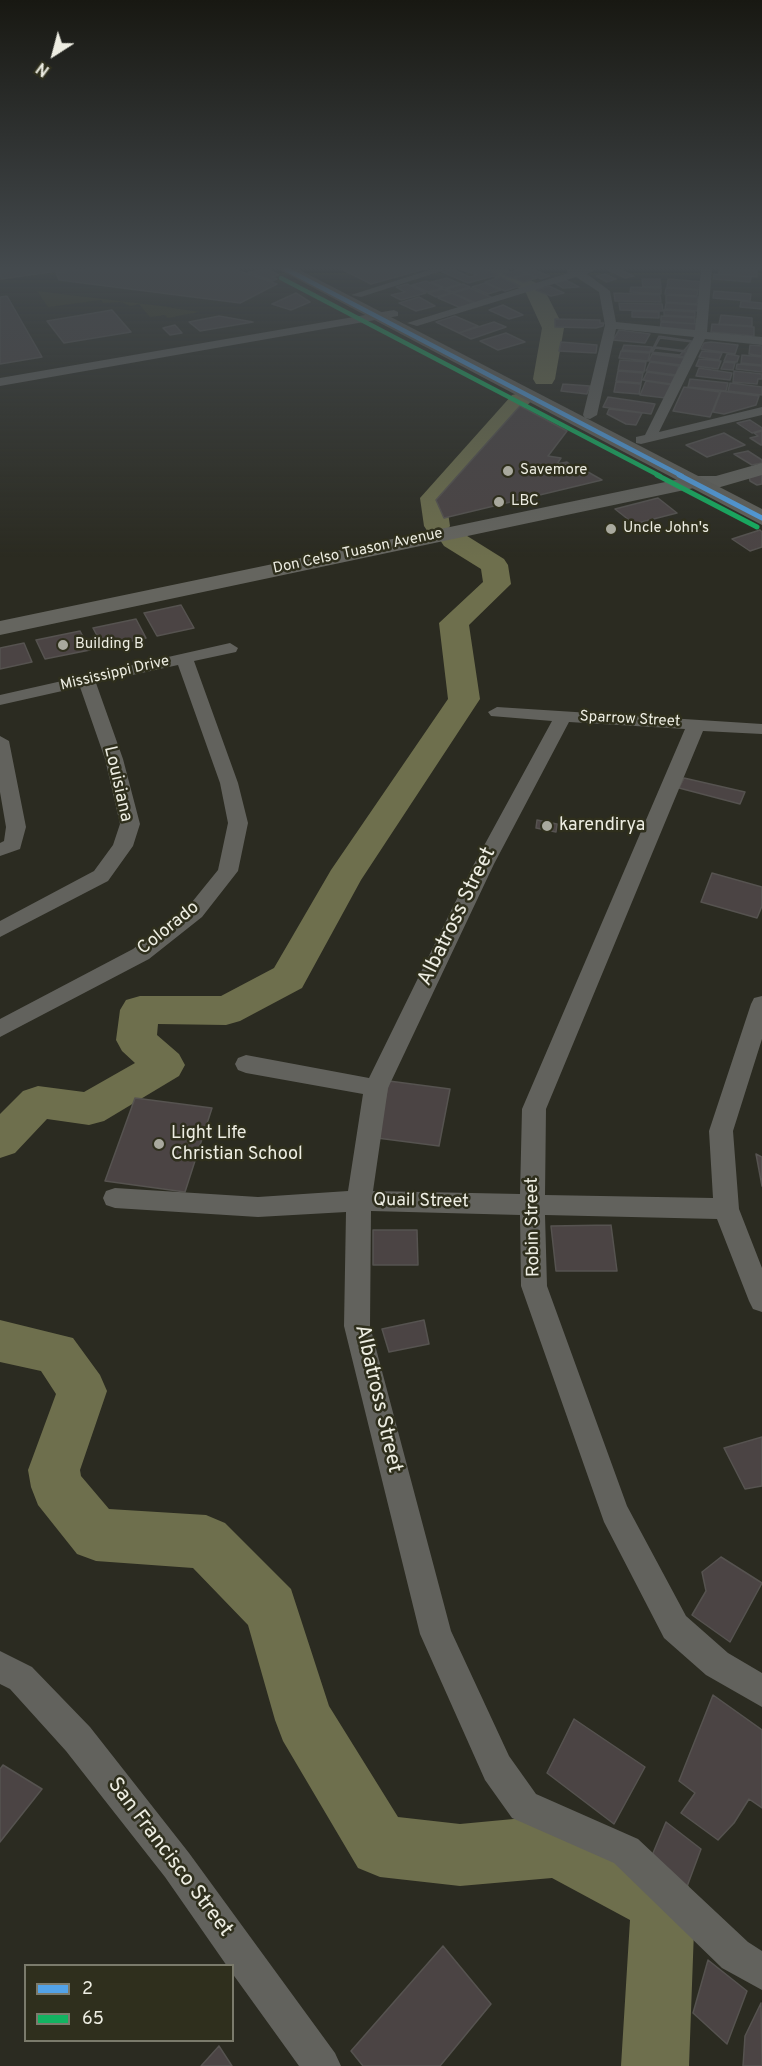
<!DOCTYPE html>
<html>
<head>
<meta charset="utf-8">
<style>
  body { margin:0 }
  #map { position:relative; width:762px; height:2066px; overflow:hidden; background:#2b2b21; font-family:Overpass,sans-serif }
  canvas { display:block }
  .legend { position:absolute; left:24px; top:1964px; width:210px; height:78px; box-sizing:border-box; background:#2f2f1d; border:2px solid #7b7b6c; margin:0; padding:8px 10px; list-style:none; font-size:18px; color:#edede2 }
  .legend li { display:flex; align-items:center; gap:12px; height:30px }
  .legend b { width:30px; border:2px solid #7b7b6c }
  .north { position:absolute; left:24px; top:24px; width:60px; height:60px; -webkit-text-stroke:4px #2f2f1d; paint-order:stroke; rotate:216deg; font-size:16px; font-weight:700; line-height:24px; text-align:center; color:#edede2 }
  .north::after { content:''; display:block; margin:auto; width:21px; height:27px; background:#edede2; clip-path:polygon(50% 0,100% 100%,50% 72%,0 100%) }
</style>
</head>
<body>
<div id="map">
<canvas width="762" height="2066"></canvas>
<ul class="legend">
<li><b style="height:8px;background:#53a3e8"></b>2</li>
<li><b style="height:8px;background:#13b361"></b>65</li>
</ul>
<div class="north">N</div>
</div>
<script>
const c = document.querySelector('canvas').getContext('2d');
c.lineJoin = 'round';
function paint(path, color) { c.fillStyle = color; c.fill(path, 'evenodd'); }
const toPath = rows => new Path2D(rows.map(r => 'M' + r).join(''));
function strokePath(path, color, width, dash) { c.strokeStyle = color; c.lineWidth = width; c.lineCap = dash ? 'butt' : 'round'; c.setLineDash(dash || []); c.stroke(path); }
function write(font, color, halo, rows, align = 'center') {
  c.font = font + ' Overpass,sans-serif'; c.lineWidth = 5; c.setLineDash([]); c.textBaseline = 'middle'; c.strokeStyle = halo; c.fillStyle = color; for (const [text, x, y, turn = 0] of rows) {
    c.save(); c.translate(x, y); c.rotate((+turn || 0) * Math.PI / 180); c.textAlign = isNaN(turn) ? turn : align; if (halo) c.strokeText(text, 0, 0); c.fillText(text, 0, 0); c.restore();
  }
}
const green = toPath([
  [37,291,161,306,199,312,168,318,165,315,150,317,139,304,130,306,121,302,103,303,101,300,48,307]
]);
const river = toPath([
  [481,269,506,269,541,285,544,289,564,328,555,379,552,384,536,384,533,379,542,328,525,291,484,273,481,269],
  [520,393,528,395,532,400,446,499,450,526,446,532,437,534,428,532,424,526,420,498,512,395,520,393],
  [454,532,464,534,504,559,508,565,511,584,469,625,480,699,361,880,302,988,240,1021,226,1025,158,1024,157,1035,179,1054,185,1065,179,1076,104,1121,89,1125,47,1119,15,1153,0,1158,0,1114,23,1091,38,1086,84,1092,135,1063,122,1051,116,1040,120,1010,126,1000,140,996,221,996,274,968,331,870,448,699,439,623,483,582,481,569,444,546,440,540,444,534,454,532],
  [0,1320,73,1338,100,1375,107,1391,80,1470,81,1476,109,1509,206,1515,225,1523,291,1589,329,1706,398,1817,460,1824,556,1815,686,1880,695,1903,689,2066,621,2066,630,1920,552,1878,460,1886,380,1877,358,1868,283,1741,275,1720,248,1625,193,1568,96,1561,77,1554,38,1505,31,1487,28,1470,56,1394,41,1371,0,1362,0,1320]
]);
const building = toPath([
  [0,269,74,269,1,279,0,269],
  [87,269,234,269,277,284,240,303,59,280,56,273,87,269],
  [267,269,279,275,272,277,277,279,273,281,248,272,267,269],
  [341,269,425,269,371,284,341,269],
  [452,269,470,277,477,275,459,269,484,269,498,275,468,283,442,272,452,269],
  [518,269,531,269,550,276,541,279,518,269],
  [618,269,634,276,625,278,608,270,618,269],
  [719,269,757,270,757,277,719,274,719,269],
  [518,270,526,274,512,278,503,274,518,270],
  [528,274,537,278,523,282,514,278,528,274],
  [605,274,616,279,607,282,596,276,605,274],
  [714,274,751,277,750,282,713,279,714,274],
  [500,277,520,286,505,291,485,282,500,277],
  [447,278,461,284,445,288,431,282,447,278],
  [642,279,660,279,661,287,643,287,642,279],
  [668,279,704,282,703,290,667,287,668,279],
  [566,280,579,287,563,288,555,283,566,280],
  [426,281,442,288,428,292,412,285,426,281],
  [485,283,501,290,488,294,472,287,485,283],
  [407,284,426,293,401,300,391,295,405,292,396,287,407,284],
  [463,284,470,287,453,292,446,289,463,284],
  [549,286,564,293,551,296,536,290,549,286],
  [631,287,661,288,661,294,630,292,631,287],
  [470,288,493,298,476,303,453,293,470,288],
  [666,288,698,290,697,296,665,294,666,288],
  [443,289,451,293,436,297,428,293,443,289],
  [714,291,751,294,750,301,713,298,714,291],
  [296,293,310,302,291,310,272,304,296,293],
  [452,293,475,304,461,308,438,298,452,293],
  [614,293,660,295,661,302,615,301,614,293],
  [666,295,698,297,697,304,666,302,666,295],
  [7,296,42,357,0,364,0,297,7,296],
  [419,297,435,306,416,311,399,303,419,297],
  [741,301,762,303,762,309,740,307,741,301],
  [619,303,662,304,663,311,620,310,619,303],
  [666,303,699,305,699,311,665,309,666,303],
  [503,305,523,315,509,319,489,310,503,305],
  [112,310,131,332,64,343,47,321,112,310],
  [664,310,695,312,695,317,664,315,664,310],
  [632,311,659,312,659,318,632,317,632,311],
  [721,315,752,318,752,326,719,324,721,315],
  [219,316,253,322,200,331,189,322,219,316],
  [455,316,478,326,459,333,436,322,455,316],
  [661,316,695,318,695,324,661,321,661,316],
  [555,319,600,320,600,323,604,323,603,326,596,328,555,327,555,319],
  [494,322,506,327,471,339,459,333,494,322],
  [661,322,697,324,697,333,660,331,661,322],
  [712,324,754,327,754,336,711,332,712,324],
  [175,325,182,333,170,335,163,328,175,325],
  [619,330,650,334,645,343,613,340,619,330],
  [506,333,525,342,498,350,480,341,506,333],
  [659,336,692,341,680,355,651,352,659,336],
  [660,338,692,342,687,351,655,347,660,338],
  [561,342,597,345,596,353,559,351,561,342],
  [711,342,738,345,735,354,701,349,704,343,711,342],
  [624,345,652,347,650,352,622,350,624,345],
  [750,345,762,346,762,356,749,354,750,345],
  [655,348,686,352,684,357,652,353,655,348],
  [621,351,650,353,648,361,619,358,621,351],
  [702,351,722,353,719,360,699,357,702,351],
  [652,354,685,358,681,365,649,361,652,354],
  [727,354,739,356,737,362,724,361,727,354],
  [742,355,762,357,762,365,741,363,742,355],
  [699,359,721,361,718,369,696,366,699,359],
  [620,360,646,362,644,372,618,370,620,360],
  [650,362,679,366,676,375,646,371,650,362],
  [724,362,735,363,733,370,721,369,724,362],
  [737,364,762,366,762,372,736,369,737,364],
  [699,368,732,373,730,380,696,376,699,368],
  [618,371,643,373,641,383,616,381,618,371],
  [734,371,762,374,762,379,758,379,757,384,733,382,734,371],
  [647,372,675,376,671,384,643,380,647,372],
  [690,379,728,383,726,391,688,387,690,379],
  [646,381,672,385,666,398,640,395,646,381],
  [616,382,641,384,639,394,614,392,616,382],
  [730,383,762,387,762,395,728,391,730,383],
  [563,384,590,386,587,394,561,391,563,384],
  [684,387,720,392,710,417,673,411,684,387],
  [721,391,759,396,756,405,724,414,713,412,721,391],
  [608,397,655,404,651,414,603,407,608,397],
  [520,406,567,431,548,456,561,458,557,464,567,462,576,469,581,468,602,480,444,518,436,500,520,406],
  [609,409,642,413,636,425,626,424,607,414,609,409],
  [750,420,762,428,762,430,752,433,737,423,750,420],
  [762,431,762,445,761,445,750,438,758,436,754,433,762,431],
  [724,433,745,445,707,457,686,445,724,433],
  [748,451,762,460,762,463,752,465,734,454,748,451],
  [762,474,762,484,757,485,750,481,749,476,762,474],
  [658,498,677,513,634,524,615,509,658,498],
  [760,530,762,532,762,547,750,551,732,539,760,530],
  [181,605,194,628,157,636,144,613,181,605],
  [136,619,146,638,103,647,93,628,136,619],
  [80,631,90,650,45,659,36,640,80,631],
  [24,643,32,662,0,669,0,648,24,643],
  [684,778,745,792,740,804,679,788,684,778],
  [537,820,557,824,556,832,536,828,537,820],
  [712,873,762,887,762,906,757,918,701,902,712,873],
  [389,1081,450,1089,439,1146,377,1138,389,1081],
  [135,1098,212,1108,185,1192,105,1181,135,1098],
  [756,1154,762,1157,762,1186,756,1154],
  [611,1225,617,1271,556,1271,551,1226,611,1225],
  [373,1230,417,1230,418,1265,373,1265,373,1230],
  [424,1320,429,1344,389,1352,382,1329,424,1320],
  [762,1437,762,1486,745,1489,724,1448,762,1437],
  [721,1557,762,1583,730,1642,692,1615,706,1591,702,1572,721,1557],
  [713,1695,762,1730,762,1808,749,1799,734,1823,718,1840,681,1813,695,1793,679,1781,713,1695],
  [574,1719,645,1767,614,1824,547,1773,574,1719],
  [3,1765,42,1789,0,1842,0,1769,3,1765],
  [666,1822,701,1849,682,1900,648,1865,666,1822],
  [443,1946,491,2004,440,2066,363,2066,351,2051,443,1946],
  [708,1960,747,1991,727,2044,693,2013,708,1960],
  [761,2003,762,2066,743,2066,745,2036,761,2003],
  [219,2046,232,2066,201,2066,219,2046]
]);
const street = toPath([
  [432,269,448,269,361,297,351,295,432,269],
  [566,269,597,269,587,274,610,291,616,322,695,330,701,269,712,269,707,332,762,337,762,345,705,339,659,432,762,407,762,415,641,444,636,443,636,437,645,435,694,337,616,329,597,415,590,419,585,418,583,415,605,325,599,292,576,277,417,326,407,323,568,273,566,269],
  [394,310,398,312,398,316,0,386,0,378,394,310],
  [230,643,238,648,236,652,194,661,238,783,248,823,238,871,202,917,149,959,0,1037,0,1019,133,949,188,907,218,870,228,823,220,783,178,665,96,683,123,759,140,824,133,846,108,881,0,937,0,921,94,871,113,845,120,824,105,759,80,687,0,705,0,695,230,643],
  [497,707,762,724,762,734,703,731,546,1109,545,1195,713,1198,709,1131,751,1004,754,998,762,996,762,1039,733,1131,739,1209,762,1268,762,1312,753,1309,749,1301,717,1219,545,1215,547,1286,627,1506,686,1616,728,1653,762,1673,762,1707,706,1675,664,1638,604,1522,521,1286,520,1215,371,1211,370,1326,451,1631,509,1756,536,1794,638,1839,748,1942,762,1951,762,1990,722,1968,614,1863,512,1818,485,1780,420,1634,344,1326,346,1212,258,1217,115,1208,106,1205,103,1198,106,1191,115,1188,258,1197,348,1191,363,1094,246,1073,238,1070,235,1064,238,1058,246,1055,369,1078,474,864,552,721,491,716,488,712,497,707],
  [569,722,685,729,522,1109,520,1194,373,1191,388,1088,494,864,569,722],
  [0,736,9,741,26,827,20,849,0,856,0,843,4,841,6,827,0,792,0,736],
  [0,1651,32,1667,90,1727,189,1853,335,2053,341,2066,299,2066,232,1973,232,1966,227,1966,165,1877,66,1751,10,1689,0,1684,0,1651]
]);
const secondary = toPath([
  [762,463,762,475,717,488,694,488,0,635,0,621,694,476,716,476,762,463]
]);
const primary = toPath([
  [278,269,298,269,762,509,762,525,278,269]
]);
const bus1Far1 = toPath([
  [286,269,682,476]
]);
const bus1 = toPath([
  [679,475,762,518]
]);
const bus2Far1 = toPath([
  [281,278,660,476]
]);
const bus2 = toPath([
  [657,475,757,527]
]);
const markers = [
  [508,471,6,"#a9a99e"],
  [499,502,6,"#a9a99e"],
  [611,529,6,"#a9a99e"],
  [63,645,6,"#a9a99e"],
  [547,826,6,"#a9a99e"],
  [159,1144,6,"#a9a99e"]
];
const farPoinames = [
  ["Savemore",520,471],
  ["LBC",511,502],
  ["Uncle John's",623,529],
  ["Building B",75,645]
];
const farStreetnames = [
  ["Don Celso Tuason Avenue",358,552,-12],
  ["Mississippi Drive",115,674,-13],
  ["Sparrow Street",630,720,3]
];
const streetNames = [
  ["Louisiana",117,784,77],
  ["Colorado",169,929,-39],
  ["Quail Street",421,1202,1],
  ["Robin Street",534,1227,-91]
];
const poiNames = [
  ["karendirya",559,826],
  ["Light Life",171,1134],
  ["Christian School",171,1155]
];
const nearStreetnames = [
  ["Albatross Street",458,917,-64],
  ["Albatross Street",377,1399,77],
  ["San Francisco Street",169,1858,53]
];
paint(green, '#3a3a1c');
paint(river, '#6e6f4d');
paint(building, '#4b4444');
strokePath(building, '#565350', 1.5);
paint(street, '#62625d');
paint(secondary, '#65655f');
paint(primary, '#62625c');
strokePath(bus1Far1, '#53a3e8', 4.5);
strokePath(bus1, '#53a3e8', 5);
strokePath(bus2Far1, '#13b361', 4.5);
strokePath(bus2, '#13b361', 5);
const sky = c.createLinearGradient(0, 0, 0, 558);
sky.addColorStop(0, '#181812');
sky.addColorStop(0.48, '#444a4e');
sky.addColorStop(1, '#444a4e00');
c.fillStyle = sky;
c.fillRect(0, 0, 762, 558);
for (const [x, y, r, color] of markers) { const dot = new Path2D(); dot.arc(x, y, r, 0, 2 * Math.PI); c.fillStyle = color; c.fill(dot); strokePath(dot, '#2f2f1d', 2); }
write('15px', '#edede2', '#2f2f1d', farPoinames, 'left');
write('15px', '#edede2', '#2f2f1d', farStreetnames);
write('18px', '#edede2', '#2f2f1d', streetNames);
write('18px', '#edede2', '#2f2f1d', poiNames, 'left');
write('21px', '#edede2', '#2f2f1d', nearStreetnames);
</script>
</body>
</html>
